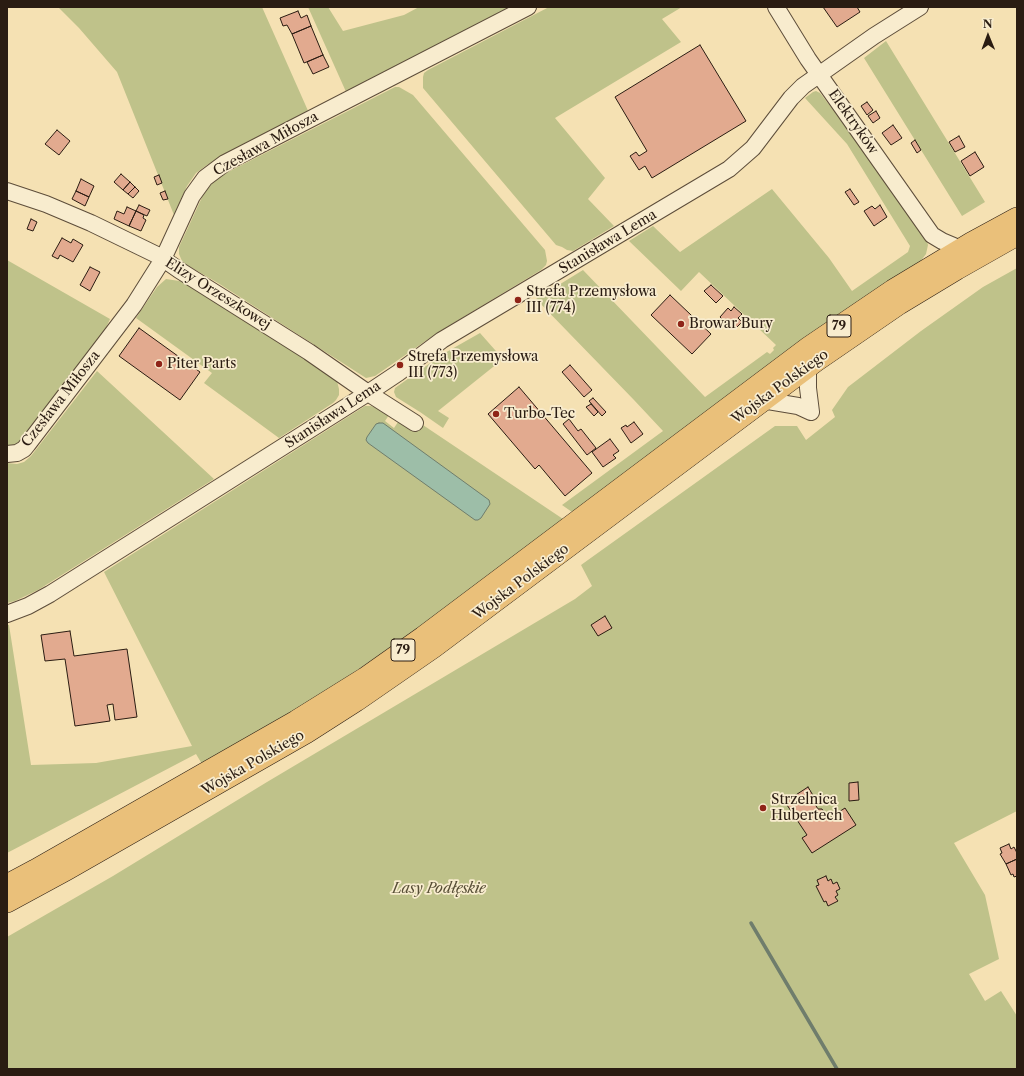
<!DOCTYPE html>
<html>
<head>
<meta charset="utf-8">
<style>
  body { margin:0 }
  #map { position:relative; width:1024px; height:1076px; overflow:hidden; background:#f5e1b3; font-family:"Libre Caslon Text",serif }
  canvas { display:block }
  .frame { position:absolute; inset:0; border:8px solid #2a1c12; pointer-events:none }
  .north { position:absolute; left:968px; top:16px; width:40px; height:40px; -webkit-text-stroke:3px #f8ecce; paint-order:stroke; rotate:359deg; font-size:11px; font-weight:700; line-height:16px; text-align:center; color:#2a1c12 }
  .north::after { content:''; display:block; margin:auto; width:14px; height:18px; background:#2a1c12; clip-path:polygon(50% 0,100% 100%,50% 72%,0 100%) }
</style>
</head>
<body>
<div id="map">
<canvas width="1024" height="1076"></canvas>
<div class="frame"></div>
<div class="north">N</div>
</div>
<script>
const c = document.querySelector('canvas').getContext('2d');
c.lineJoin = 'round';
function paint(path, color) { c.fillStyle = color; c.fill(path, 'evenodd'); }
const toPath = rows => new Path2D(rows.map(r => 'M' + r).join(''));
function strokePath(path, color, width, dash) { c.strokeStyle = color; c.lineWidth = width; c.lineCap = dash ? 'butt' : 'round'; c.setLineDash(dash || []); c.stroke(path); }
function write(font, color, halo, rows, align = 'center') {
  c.font = font + ' "Libre Caslon Text",serif'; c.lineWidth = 3.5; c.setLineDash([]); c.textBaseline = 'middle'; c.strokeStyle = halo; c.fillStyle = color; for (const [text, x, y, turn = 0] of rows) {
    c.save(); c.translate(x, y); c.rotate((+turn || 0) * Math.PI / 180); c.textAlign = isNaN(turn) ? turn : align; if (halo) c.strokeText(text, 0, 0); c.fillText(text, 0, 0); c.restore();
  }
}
const green = toPath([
  [58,7,262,7,309,113,230,152,207,165,196,173,187,186,174,215,117,72,79,28],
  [308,7,328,7,343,31,404,15,419,7,518,7,347,94],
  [549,7,682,7,662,19,681,42,555,118,605,178,588,199,614,226,573,251,567,250,562,247,556,245,423,88,423,77,424,73,428,70],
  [886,41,985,202,962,216,864,58],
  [395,87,399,87,413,95,545,250,547,261,546,265,541,270,437,333,375,376,366,378,218,283,187,265,182,261,179,254,179,247,204,193,214,181,228,172],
  [816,91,820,93,892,185,925,232,928,245,926,254,920,262,572,512,562,505,663,431,634,400,536,299,583,270,705,397,767,352,770,354,774,350,773,348,776,345,699,272,681,291,629,241,653,226,680,252,772,189,829,258,852,291,908,252,910,246,847,144,805,98,813,92],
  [7,260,110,319,101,339,25,438,14,446,7,447],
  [1017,268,1017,811,954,843,985,895,999,959,969,974,985,1001,1001,991,1017,1016,1017,1069,7,1069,7,937,113,876,267,782,575,599,592,586,581,565,775,426,797,426,806,440,835,417,832,410,848,387,921,331,983,287],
  [166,279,186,282,336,377,339,389,339,395,336,400,333,403,279,438,204,383,212,373,136,318,157,287],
  [480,333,503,359,438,411,449,418,443,428,420,412,396,397,394,392,395,388,443,354],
  [97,371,214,479,38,590,15,601,7,603,7,463,17,464,24,462,31,456],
  [365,406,371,406,376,408,389,415,385,421,394,428,402,416,411,417,563,519,413,632,319,696,202,764,196,754,7,853,7,625,9,625,31,765,96,763,192,746,104,572]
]);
const water = toPath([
  [379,423,383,423,489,500,490,504,481,518,478,520,475,520,368,443,366,440,367,437,376,424,379,423]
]);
const stream = toPath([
  [751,923,837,1069]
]);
const building = toPath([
  [823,7,857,7,860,12,837,27,823,7],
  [298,11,301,18,307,15,311,26,292,34,287,25,283,26,280,18,298,11],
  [311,26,323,55,304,63,292,34,311,26],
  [700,45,746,121,652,178,645,166,639,170,630,156,636,152,639,156,647,151,615,97,700,45],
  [323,55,329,67,313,74,307,62,323,55],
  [867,102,873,110,867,115,861,106,867,102],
  [876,111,880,118,873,123,868,116,876,111],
  [893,125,902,138,891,145,882,133,893,125],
  [57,130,70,141,59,155,45,144,57,130],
  [959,136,965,147,955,152,949,142,959,136],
  [915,140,921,150,917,153,911,143,915,140],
  [975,152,984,167,970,176,961,161,975,152],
  [121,174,130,182,123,190,114,182,121,174],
  [159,175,162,183,157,185,154,177,159,175],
  [81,179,94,186,89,197,76,191,81,179],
  [130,182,135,187,128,194,123,190,130,182],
  [135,187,139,191,133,198,128,194,135,187],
  [850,189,859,202,854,205,845,192,850,189],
  [76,191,89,197,85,206,72,199,76,191],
  [165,191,168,199,163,200,160,193,165,191],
  [139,205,150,210,147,216,136,211,139,205],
  [880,205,887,217,874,226,864,211,872,206,875,209,880,205],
  [127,207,136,211,129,226,114,219,117,211,124,214,127,207],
  [136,211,144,215,143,218,146,220,141,231,129,226,136,211],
  [31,219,37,222,33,231,27,229,31,219],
  [62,238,71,243,73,239,83,245,73,262,60,255,58,259,52,256,62,238],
  [90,267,100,272,90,291,80,285,90,267],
  [711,285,723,296,716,303,704,291,711,285],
  [670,295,711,334,692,354,651,315,670,295],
  [734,307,742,314,738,318,742,322,736,328,732,325,730,327,720,317,728,308,731,311,734,307],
  [139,328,200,372,180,400,119,356,139,328],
  [570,365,592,390,584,397,562,372,570,365],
  [519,387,592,473,565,496,539,465,535,469,488,414,519,387],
  [593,398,606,412,602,416,589,401,593,398],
  [591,404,598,412,594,416,586,407,591,404],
  [569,419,578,431,581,429,596,448,587,455,563,424,569,419],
  [634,422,643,434,631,443,621,428,626,425,627,427,634,422],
  [610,439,619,451,613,455,616,458,603,467,592,452,610,439],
  [605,616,612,628,598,636,591,625,605,616],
  [70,631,74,656,127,649,137,717,115,720,113,704,107,705,110,721,75,726,65,659,45,661,41,635,70,631],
  [858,782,859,800,849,801,849,783,858,782],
  [808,787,814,797,811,798,818,809,822,809,828,819,845,808,856,825,812,853,802,838,807,835,785,802,808,787],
  [1009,844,1011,849,1014,847,1017,853,1017,859,1006,864,1000,854,1002,853,1000,848,1009,844],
  [1017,859,1017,876,1014,877,1013,874,1011,875,1006,864,1017,859],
  [826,876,828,881,831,879,833,884,837,882,840,889,836,891,838,895,835,897,838,901,828,906,826,901,824,902,816,886,819,885,817,880,826,876]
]);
const minor = toPath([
  [776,7,808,59,932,235,942,241,961,249],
  [7,191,46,204,91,223,159,256,179,270,309,352,368,393,415,423],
  [808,366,808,388,811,412],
  [762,400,798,406,811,412],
  [7,454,17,453,24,449,28,444,134,305,163,259,192,196,205,178,225,163,528,7],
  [7,614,28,606,50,594,368,393,398,373,442,340,729,169,753,148,791,98,803,86,874,36,920,7]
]);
const major = toPath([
  [7,885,35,870,296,721,365,678,423,637,809,347,893,290,971,243,1017,218],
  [7,902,66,870,306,733,356,701,434,647,816,361,899,304,957,269,1017,235]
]);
const markers = [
  [518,300,4,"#8f2418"],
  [681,324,4,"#8f2418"],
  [159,364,4,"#8f2418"],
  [400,365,4,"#8f2418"],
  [496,414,4,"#8f2418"],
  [763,808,4,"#8f2418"]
];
const shields = [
  [839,326,24],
  [403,650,24]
];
const shieldNames = [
  ["79",839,326],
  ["79",403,650]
];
const streetNames = [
  ["Elektryków",853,122,55],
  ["Czesława Miłosza",266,144,-29],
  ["Stanisława Lema",608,242,-31],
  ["Elizy Orzeszkowej",218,294,32],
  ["Wojska Polskiego",780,387,-36],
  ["Czesława Miłosza",61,399,-52],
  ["Stanisława Lema",333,415,-33],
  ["Wojska Polskiego",521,582,-37],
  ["Wojska Polskiego",253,763,-30]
];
const poiNames = [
  ["Strefa Przemysłowa",526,292],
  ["III (774)",526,308],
  ["Browar Bury",689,324],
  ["Strefa Przemysłowa",408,357],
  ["III (773)",408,373],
  ["Piter Parts",167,364],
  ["Turbo-Tec",504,414],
  ["Strzelnica",771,800],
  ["Hubertech",771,816]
];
const parkNames = [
  ["Lasy Podłęskie",439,889]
];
paint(green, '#bfc28a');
paint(water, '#9dbea8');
strokePath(water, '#6f7d6c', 1);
strokePath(stream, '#6f7d6c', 3.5);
paint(building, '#e2aa8f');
strokePath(building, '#2a1c12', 1);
strokePath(minor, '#5d4d3a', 18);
strokePath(major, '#2a1c12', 22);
strokePath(minor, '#f8ecce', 16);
strokePath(major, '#eac07a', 21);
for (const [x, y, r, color] of markers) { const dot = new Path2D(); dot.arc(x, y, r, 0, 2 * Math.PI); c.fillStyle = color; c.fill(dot); strokePath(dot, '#f8ecce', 1.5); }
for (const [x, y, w] of shields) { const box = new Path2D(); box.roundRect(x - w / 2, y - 11, w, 22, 3); c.fillStyle = '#f8ecce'; c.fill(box); strokePath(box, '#2a1c12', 1); }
write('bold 13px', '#2a1c12', null, shieldNames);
write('14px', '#2a1c12', '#f8ecce', streetNames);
write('14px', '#2a1c12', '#f8ecce', poiNames, 'left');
write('italic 14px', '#574e36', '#f8ecce', parkNames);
</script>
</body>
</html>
